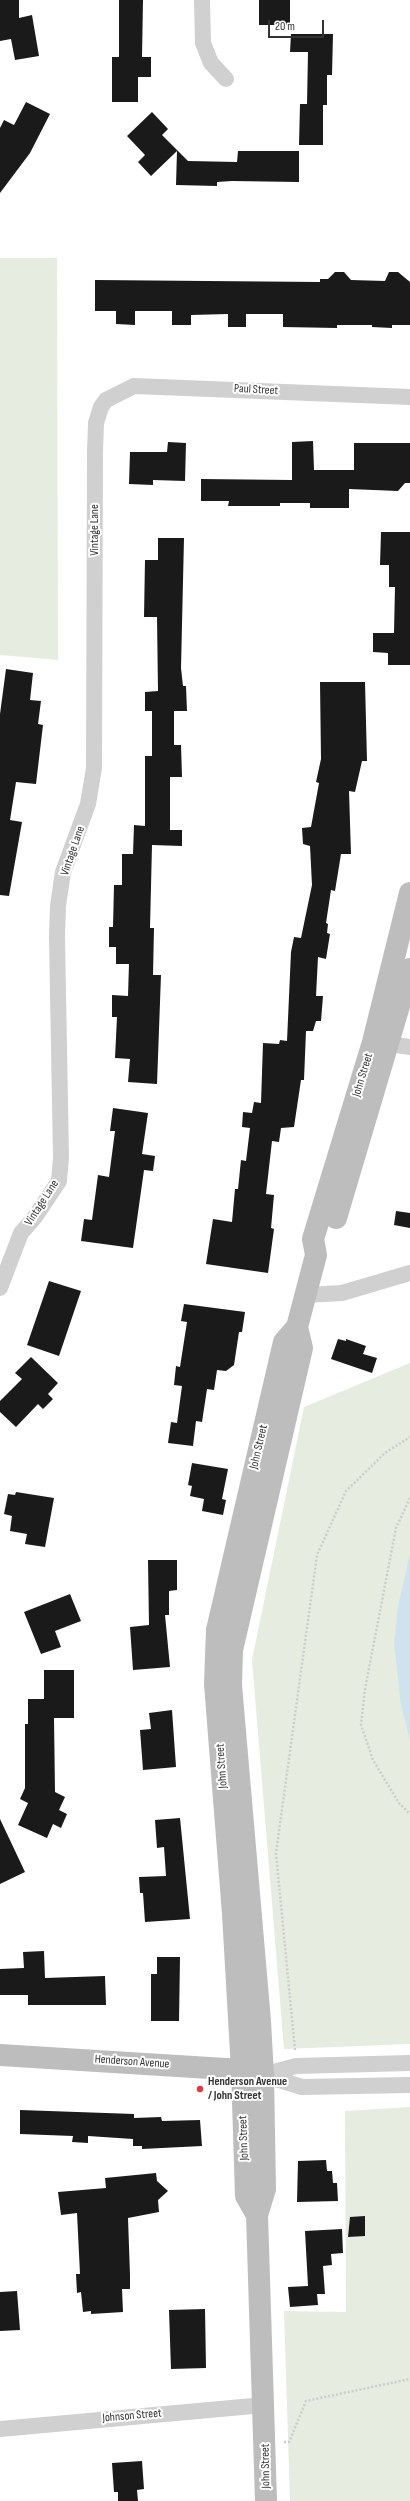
<!DOCTYPE html>
<html>
<head>
<meta charset="utf-8">
<style>
  body { margin:0 }
  #map { position:relative; width:410px; height:2501px; overflow:hidden; background:#fff; font-family:"Sofia Sans Condensed",sans-serif }
  canvas { display:block }
  .scale { position:absolute; left:268px; top:20px; width:56px; height:18px; box-sizing:border-box; border:2px solid #333; border-top:0; padding-left:5px; font-size:12px; line-height:14px; white-space:nowrap; color:#333; -webkit-text-stroke:3px #fff; paint-order:stroke }
</style>
</head>
<body>
<div id="map">
<canvas width="410" height="2501"></canvas>
<div class="scale">20 m</div>
</div>
<script>
const c = document.querySelector('canvas').getContext('2d');
c.lineJoin = 'round';
function paint(path, color) { c.fillStyle = color; c.fill(path, 'evenodd'); }
const toPath = rows => new Path2D(rows.map(r => 'M' + r).join(''));
function strokePath(path, color, width, dash) { c.strokeStyle = color; c.lineWidth = width; c.lineCap = dash ? 'butt' : 'round'; c.setLineDash(dash || []); c.stroke(path); }
function write(font, color, halo, rows, align = 'center') {
  c.font = font + ' "Sofia Sans Condensed",sans-serif'; c.lineWidth = 4; c.setLineDash([]); c.textBaseline = 'middle'; c.strokeStyle = halo; c.fillStyle = color; for (const [text, x, y, turn = 0] of rows) {
    c.save(); c.translate(x, y); c.rotate((+turn || 0) * Math.PI / 180); c.textAlign = isNaN(turn) ? turn : align; if (halo) c.strokeText(text, 0, 0); c.fillText(text, 0, 0); c.restore();
  }
}
const green = toPath([
  [0,258,57,258,58,660,0,655],
  [410,1363,410,2044,284,2049,252,1660,304,1407],
  [410,2107,410,2501,290,2501,284,2311,346,2312,345,2111]
]);
const water = toPath([
  [410,1553,410,1740,401,1705,394,1643,398,1607]
]);
const building = toPath([
  [0,0,19,0,19,18,32,15,39,56,15,60,11,39,0,41],
  [119,0,143,0,142,57,151,57,151,77,138,77,138,102,112,102,112,57,119,57],
  [259,0,290,0,290,25,259,25],
  [291,34,333,34,332,75,327,75,327,105,323,105,323,145,299,145,300,104,307,104,308,52,290,52],
  [26,102,50,114,30,153,0,193,0,128,4,120,14,125],
  [152,112,168,129,162,135,188,161,237,162,238,151,299,151,299,182,232,181,217,182,217,186,176,185,177,151,151,176,138,162,145,155,127,136],
  [335,272,344,272,351,280,385,281,389,272,398,272,410,282,410,325,392,325,392,328,372,327,372,325,337,325,337,328,283,327,283,314,246,314,246,327,228,327,228,314,191,315,191,325,172,325,172,311,135,311,135,325,116,324,116,311,95,311,95,280,320,282,320,279,328,279],
  [313,441,314,470,354,470,354,443,410,443,410,483,405,483,398,491,349,489,349,508,310,508,310,503,280,503,280,506,228,506,229,501,201,501,201,479,292,480,292,442],
  [168,442,186,443,185,481,153,480,153,485,129,484,130,452,167,452],
  [381,532,410,532,410,665,388,665,388,653,373,652,373,633,394,633,395,587,389,587,389,565,380,565],
  [158,538,184,538,181,668,183,686,186,686,187,711,174,711,174,745,181,745,182,777,170,777,170,830,182,830,182,846,152,845,150,928,154,928,153,975,161,975,157,1084,128,1082,130,1059,115,1058,117,1017,112,1017,112,995,128,996,129,964,116,964,116,947,109,947,109,927,113,927,114,885,122,885,122,854,133,854,134,825,145,826,145,756,152,756,152,711,145,711,145,692,158,691,157,617,144,617,145,560,158,560],
  [6,669,33,673,30,700,41,701,38,724,43,725,36,784,16,782,10,820,22,822,9,896,0,895,0,714],
  [320,682,365,682,367,761,362,761,355,792,349,791,351,854,341,854,335,891,331,890,326,923,328,924,327,933,330,934,326,959,318,957,316,996,323,996,321,1021,316,1021,313,1031,306,1031,304,1080,301,1080,294,1127,281,1128,279,1142,272,1141,266,1194,274,1195,271,1228,274,1229,268,1273,206,1264,213,1219,232,1222,235,1189,238,1189,241,1160,246,1161,250,1128,242,1127,243,1112,252,1113,254,1102,261,1103,263,1043,279,1044,280,1040,287,1041,291,952,294,937,301,938,312,885,310,846,303,844,302,828,311,827,319,783,316,782,321,759],
  [113,1108,148,1113,142,1154,155,1156,153,1171,144,1170,133,1248,81,1241,84,1219,92,1220,98,1175,109,1177,115,1131,110,1131],
  [396,1211,410,1213,410,1228,394,1225],
  [49,1281,81,1291,59,1356,27,1345],
  [184,1304,245,1312,242,1332,239,1332,234,1365,226,1371,217,1370,214,1390,207,1389,202,1422,196,1421,193,1446,168,1443,171,1422,177,1423,182,1386,174,1385,176,1366,180,1367,187,1322,181,1321],
  [338,1339,346,1341,346,1339,366,1346,363,1354,377,1358,372,1373,331,1359],
  [31,1357,58,1383,48,1394,53,1399,43,1409,38,1404,16,1427,0,1412,0,1401,22,1379,15,1373],
  [192,1463,228,1469,222,1499,226,1500,223,1515,202,1511,204,1499,190,1496,192,1486,188,1485],
  [16,1492,54,1498,45,1547,25,1544,27,1534,10,1531,12,1516,4,1514,8,1494,15,1495],
  [148,1560,177,1560,177,1590,169,1591,169,1615,165,1615,170,1667,133,1670,130,1627,149,1625],
  [70,1594,81,1621,55,1631,61,1647,41,1654,24,1612],
  [44,1670,74,1670,74,1718,54,1718,55,1792,65,1797,59,1810,67,1814,61,1828,53,1824,47,1838,18,1825,28,1803,20,1799,25,1788,25,1724,28,1724,28,1699,44,1699],
  [172,1710,176,1767,143,1770,140,1730,151,1729,149,1713],
  [180,1818,190,1919,145,1922,143,1893,140,1893,139,1877,166,1876,164,1847,157,1848,155,1820],
  [0,1819,25,1872,0,1884],
  [44,1951,45,1978,105,1976,106,2005,28,2005,28,1995,0,1995,0,1969,24,1968,23,1952],
  [157,1957,180,1957,179,2021,151,2021,151,1974,157,1974],
  [20,2110,134,2114,134,2118,161,2117,162,2121,200,2120,202,2146,142,2149,142,2146,133,2146,133,2139,88,2136,88,2143,72,2142,73,2136,20,2134],
  [326,2160,327,2171,332,2171,333,2183,337,2183,338,2201,297,2202,298,2161],
  [156,2173,157,2181,168,2191,158,2200,159,2212,128,2218,130,2275,130,2289,122,2289,123,2312,91,2314,91,2311,83,2312,81,2292,77,2293,76,2274,80,2274,77,2213,61,2215,58,2192,106,2188,105,2178],
  [365,2216,365,2236,348,2237,350,2217],
  [342,2229,343,2253,331,2254,332,2265,323,2266,325,2294,317,2294,318,2305,290,2307,288,2287,308,2286,305,2231],
  [17,2291,20,2330,0,2331,0,2292],
  [205,2309,206,2368,171,2369,169,2310],
  [142,2461,144,2489,137,2490,138,2501,118,2501,118,2492,114,2492,112,2463]
]);
const path = toPath([
  [410,1498,396,1528,365,1689,361,1725,373,1760,399,1803,410,1814],
  [295,2050,276,1853,317,1555,346,1491,385,1453,410,1437],
  [284,2442,289,2442,306,2401,410,2379]
]);
const street = toPath([
  [202,0,203,43,211,63,226,79],
  [378,1042,410,1047],
  [0,1288,21,1233,35,1217,59,1181,61,1158,57,937,58,906,63,872,88,804,94,768,95,452,96,423,101,407,106,400,134,386,410,397],
  [306,1295,342,1293,410,1273],
  [263,2075,302,2087,410,2085],
  [263,2075,296,2066,410,2063],
  [0,2429,264,2405]
]);
const secondary = toPath([
  [336,1218,410,969],
  [0,2055,242,2070,256,2073],
  [257,2215,246,2196,242,2070,233,1914,215,1684,217,1630,284,1342,297,1327,316,1255,313,1239,373,1042,410,893],
  [266,2501,257,2215,265,2189,263,2075,260,2021,231,1685,232,1650,302,1348,297,1327]
]);
const markers = [
  [200,2089,4,"#e63946"]
];
const streetNames = [
  ["Paul Street",256,390,3],
  ["Vintage Lane",95,530,-90],
  ["Vintage Lane",73,851,-71],
  ["John Street",363,1075,-73],
  ["Vintage Lane",42,1203,-57],
  ["John Street",259,1447,-77],
  ["John Street",222,1766,-94],
  ["Henderson Avenue",132,2062,4],
  ["John Street",244,2138,-92],
  ["Johnson Street",132,2416,-5],
  ["John Street",266,2466,-91]
];
const poiNames = [
  ["Henderson Avenue",208,2082],
  ["/ John Street",208,2096]
];
paint(green, '#e6ecdf');
paint(water, '#cfe2ee');
paint(building, '#1a1a1a');
strokePath(path, '#cdcdcd', 2.5, [2, 2]);
strokePath(street, '#d0d0d0', 16);
strokePath(secondary, '#bdbdbd', 22);
for (const [x, y, r, color] of markers) { const dot = new Path2D(); dot.arc(x, y, r, 0, 2 * Math.PI); c.fillStyle = color; c.fill(dot); strokePath(dot, '#fff', 1.5); }
write('12px', '#333', '#fff', streetNames);
write('bold 12px', '#333', '#fff', poiNames, 'left');
</script>
</body>
</html>
